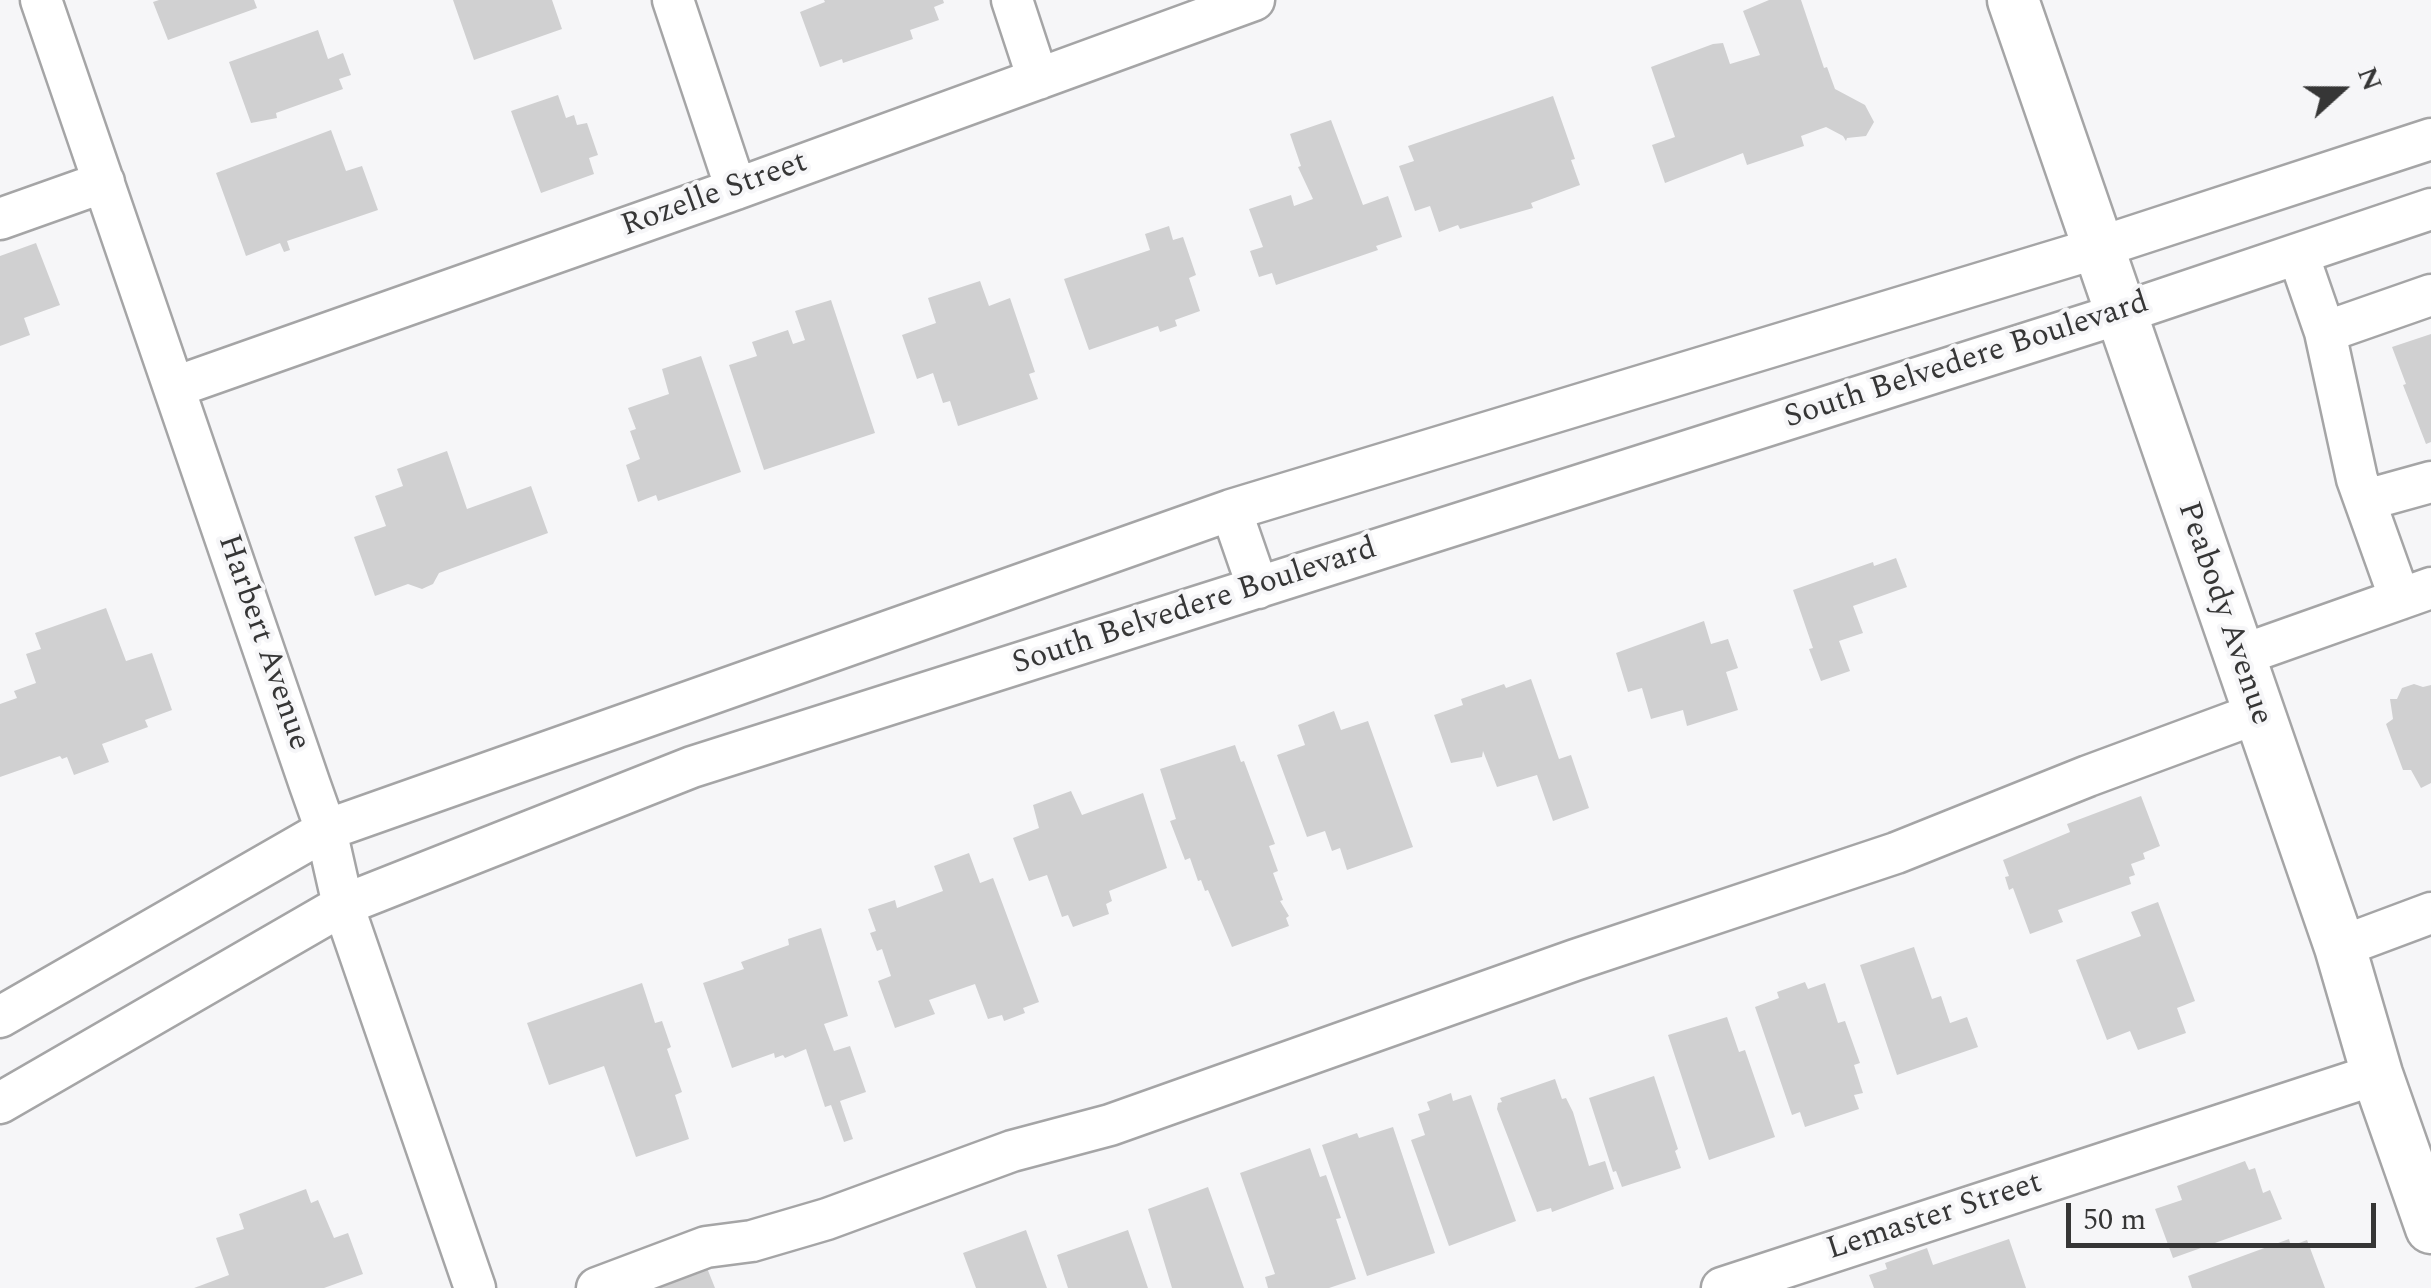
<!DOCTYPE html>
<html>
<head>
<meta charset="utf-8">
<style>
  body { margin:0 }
  #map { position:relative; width:2431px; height:1288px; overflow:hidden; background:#f6f6f8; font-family:Spectral,serif }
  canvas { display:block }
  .north { position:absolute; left:2291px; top:40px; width:100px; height:100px; -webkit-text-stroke:8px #f6f6f8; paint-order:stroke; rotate:69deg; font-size:28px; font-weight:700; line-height:40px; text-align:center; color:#363636 }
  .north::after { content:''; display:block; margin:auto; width:35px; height:45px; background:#363636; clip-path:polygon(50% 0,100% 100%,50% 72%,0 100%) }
  .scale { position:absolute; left:2066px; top:1203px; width:310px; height:45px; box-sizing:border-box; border:5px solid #363636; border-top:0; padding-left:12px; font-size:30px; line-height:35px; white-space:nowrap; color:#363636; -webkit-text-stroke:8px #f6f6f8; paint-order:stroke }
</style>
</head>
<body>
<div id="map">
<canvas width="2431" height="1288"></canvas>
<div class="north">N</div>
<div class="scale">50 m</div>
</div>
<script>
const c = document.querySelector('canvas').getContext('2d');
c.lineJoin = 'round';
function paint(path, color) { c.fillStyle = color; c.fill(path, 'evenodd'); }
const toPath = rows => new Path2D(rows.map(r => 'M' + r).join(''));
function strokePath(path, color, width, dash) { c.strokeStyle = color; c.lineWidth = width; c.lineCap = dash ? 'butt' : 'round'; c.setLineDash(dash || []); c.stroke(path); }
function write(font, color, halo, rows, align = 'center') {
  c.font = font + ' Spectral,serif'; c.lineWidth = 8; c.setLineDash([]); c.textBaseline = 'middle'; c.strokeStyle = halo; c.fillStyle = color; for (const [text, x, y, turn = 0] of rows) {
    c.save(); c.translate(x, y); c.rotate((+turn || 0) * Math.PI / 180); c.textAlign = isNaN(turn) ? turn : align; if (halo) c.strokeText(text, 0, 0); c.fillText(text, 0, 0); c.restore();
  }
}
const building = toPath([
  [159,0,254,0,257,8,168,40,153,2],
  [453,0,552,0,562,29,474,60],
  [824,0,943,0,944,3,934,7,939,20,910,30,913,39,843,63,842,59,820,67,800,12,825,2],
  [1769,0,1801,0,1824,68,1827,67,1835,89,1865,105,1874,122,1866,136,1847,138,1846,141,1843,136,1826,127,1801,136,1804,146,1747,165,1743,153,1665,183,1652,145,1675,137,1651,67,1713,44,1723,43,1730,64,1760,55,1743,11],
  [318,30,328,59,343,53,351,75,339,79,343,89,276,113,277,118,251,123,229,62],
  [558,95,566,118,574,115,577,125,587,123,598,155,589,158,594,174,541,193,511,111],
  [1553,96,1575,159,1571,160,1580,185,1531,203,1533,208,1460,229,1458,225,1439,232,1430,206,1415,211,1399,166,1414,161,1408,146],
  [1331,120,1363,205,1388,196,1402,237,1376,246,1378,250,1276,285,1272,273,1259,277,1250,251,1263,247,1249,209,1291,195,1294,206,1313,199,1298,167,1301,166,1290,134],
  [331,130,346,171,362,166,378,210,287,241,290,250,284,252,280,243,246,256,216,173],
  [1169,226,1173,240,1183,237,1196,275,1189,278,1200,311,1175,320,1177,326,1160,332,1158,326,1089,350,1064,279,1150,250,1145,234],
  [36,243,60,305,24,318,30,335,0,346,0,256],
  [980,281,989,306,1010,298,1035,372,1029,374,1038,399,958,426,950,401,943,403,933,373,917,379,902,335,936,323,928,298],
  [831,300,875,433,764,470,729,365,757,356,752,342,788,330,793,344,805,340,795,311],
  [2431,334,2431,442,2426,444,2403,385,2406,384,2392,347],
  [701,356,741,472,658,501,656,495,638,502,626,465,640,459,630,431,636,429,628,408,669,394,662,369],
  [447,451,467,509,531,486,548,533,439,573,433,584,422,589,408,584,375,596,354,537,386,526,375,496,403,486,397,469],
  [1896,558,1907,587,1853,606,1863,633,1839,641,1850,671,1821,681,1809,649,1813,648,1793,590,1873,562,1874,566],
  [106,608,126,661,152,653,172,710,145,720,148,727,102,744,109,762,74,775,67,757,62,759,60,756,0,777,0,704,17,698,14,691,36,683,26,654,41,649,35,633],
  [1704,621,1711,644,1728,639,1738,668,1726,672,1738,710,1687,726,1683,710,1651,719,1642,688,1628,692,1616,653],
  [1531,679,1559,759,1571,755,1589,808,1553,821,1537,775,1497,787,1483,751,1482,757,1451,763,1434,715,1463,705,1461,699,1504,684,1506,688],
  [2414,684,2423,687,2431,685,2431,783,2421,788,2411,770,2403,770,2386,724,2393,719,2390,699,2397,699,2402,688],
  [1334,711,1341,730,1368,721,1413,847,1347,870,1340,848,1332,851,1325,831,1307,837,1277,755,1305,745,1298,725],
  [1235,745,1241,762,1244,761,1275,844,1269,846,1278,871,1273,873,1283,900,1280,901,1289,916,1286,918,1289,926,1232,947,1208,890,1205,891,1201,880,1198,881,1190,858,1185,860,1170,821,1176,819,1160,769],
  [1071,791,1082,815,1143,793,1167,868,1109,891,1112,901,1106,904,1109,914,1073,927,1068,915,1062,917,1047,875,1029,881,1013,838,1039,828,1033,805],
  [2141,796,2160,846,2143,853,2145,859,2131,864,2135,875,2129,877,2131,884,2058,910,2063,922,2030,934,2013,888,2009,890,2005,877,2009,876,2003,860,2070,832,2067,824],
  [969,853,980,883,993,878,1039,1002,1023,1008,1025,1013,1004,1021,1002,1015,988,1019,975,984,929,1000,935,1014,895,1028,878,981,891,976,882,949,877,951,870,933,876,931,868,909,895,900,897,908,943,891,934,866],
  [2158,902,2195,1001,2177,1008,2186,1033,2138,1050,2130,1031,2107,1040,2076,960,2141,936,2131,912],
  [821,928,848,1016,824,1024,834,1051,850,1046,866,1092,840,1101,853,1139,844,1142,831,1105,825,1107,806,1049,785,1058,783,1055,775,1058,774,1053,732,1068,703,983,744,969,741,962,789,945,788,939],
  [1914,947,1932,999,1941,996,1950,1023,1967,1017,1978,1047,1897,1075,1860,965],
  [1805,982,1808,989,1825,983,1838,1023,1845,1021,1860,1063,1854,1065,1863,1093,1854,1095,1859,1109,1805,1127,1800,1112,1792,1115,1755,1007,1779,998,1777,992],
  [642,983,655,1023,662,1021,671,1047,667,1049,682,1092,675,1095,689,1139,636,1157,604,1066,549,1085,527,1023],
  [1727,1017,1739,1052,1745,1050,1775,1137,1709,1160,1668,1035],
  [1654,1076,1678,1149,1675,1151,1681,1168,1622,1187,1616,1171,1613,1172,1589,1098],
  [1555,1079,1562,1099,1566,1098,1573,1112,1589,1166,1605,1161,1614,1189,1552,1212,1551,1208,1537,1212,1497,1109,1498,1103,1502,1102,1500,1098],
  [1451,1093,1453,1101,1471,1095,1516,1221,1449,1246,1411,1140,1425,1135,1418,1114,1430,1110,1427,1102],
  [1393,1127,1435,1253,1367,1276,1322,1145,1357,1133,1359,1138],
  [1310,1148,1320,1177,1326,1175,1341,1218,1336,1219,1356,1279,1329,1288,1268,1288,1265,1277,1275,1274,1240,1173],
  [2245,1161,2249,1170,2255,1168,2263,1193,2270,1190,2282,1219,2173,1258,2155,1209,2182,1200,2177,1186],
  [1208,1187,1244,1288,1172,1288,1148,1209],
  [306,1189,311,1203,318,1200,334,1238,348,1233,363,1274,324,1288,194,1288,229,1275,216,1238,244,1229,239,1214],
  [1026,1230,1047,1288,976,1288,963,1253],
  [1128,1230,1148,1288,1068,1288,1057,1255],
  [2009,1239,2026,1288,1874,1288,1869,1275,1887,1269,1885,1263,1927,1248,1933,1265],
  [2289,1239,2291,1246,2307,1240,2325,1288,2192,1288,2188,1276],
  [707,1268,715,1288,655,1288]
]);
const minor = toPath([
  [41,0,310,785,326,830,343,905,475,1288],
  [673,0,736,189],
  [1012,0,1038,79],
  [0,219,104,182],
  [2298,254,2325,332,2431,295],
  [2325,332,2357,479,2400,599],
  [175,387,736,189,1254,0],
  [2366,500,2431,482],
  [1231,510,1258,588],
  [2239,656,2431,588],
  [2340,947,2431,913],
  [0,1017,326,830,1231,510,2097,248,2431,139],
  [0,1103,343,905,692,767,2119,314,2431,209],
  [597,1288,706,1247,752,1241,827,1219,1012,1151,1110,1125,1575,960,1896,853,2088,776,2258,713],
  [1722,1288,2377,1074]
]);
const major = toPath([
  [2013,0,2340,947,2377,1074,2431,1228]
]);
const streetNames = [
  ["Rozelle Street",715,196,-20],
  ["South Belvedere Boulevard",1967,362,-18],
  ["South Belvedere Boulevard",1195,608,-18],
  ["Peabody Avenue",2223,614,71],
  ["Harbert Avenue",262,643,71],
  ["Lemaster Street",1935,1218,-18]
];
paint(building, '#d0d0d1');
strokePath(minor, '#a5a5a6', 45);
strokePath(major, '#a5a5a6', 55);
strokePath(minor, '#fff', 40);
strokePath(major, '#fff', 50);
write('32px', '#363636', '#f6f6f8', streetNames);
</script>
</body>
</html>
